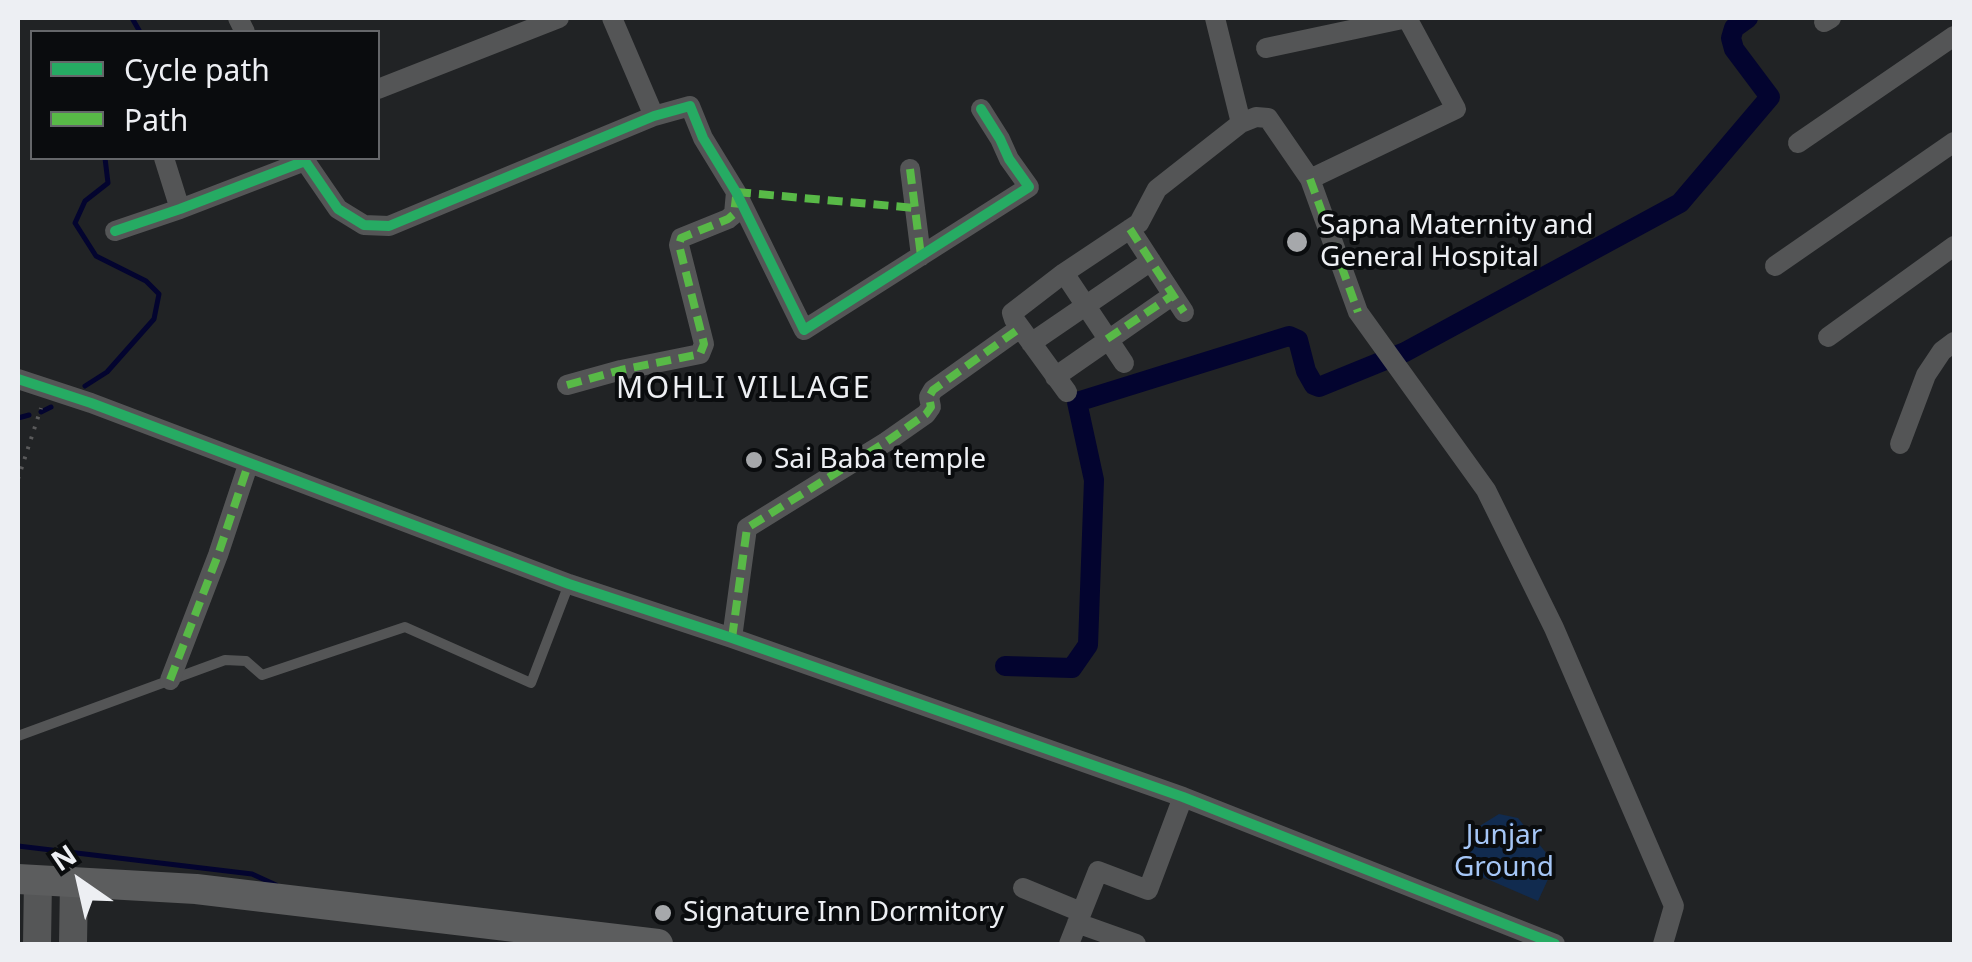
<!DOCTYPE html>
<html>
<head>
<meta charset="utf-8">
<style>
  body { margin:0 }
  #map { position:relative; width:1972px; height:962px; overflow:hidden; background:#212325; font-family:"Noto Sans",sans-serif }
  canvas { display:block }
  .frame { position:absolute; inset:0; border:20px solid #edeff3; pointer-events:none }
  .legend { position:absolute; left:30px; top:30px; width:350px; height:130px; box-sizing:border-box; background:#0a0c0e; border:2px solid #65676a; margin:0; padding:12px 18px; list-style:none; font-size:30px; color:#edeff3 }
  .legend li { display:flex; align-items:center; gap:20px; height:50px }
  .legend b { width:50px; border:2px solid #65676a }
  .north { position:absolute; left:30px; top:832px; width:100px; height:100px; -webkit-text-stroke:8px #0a0c0e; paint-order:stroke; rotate:326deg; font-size:28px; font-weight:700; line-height:40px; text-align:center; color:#edeff3 }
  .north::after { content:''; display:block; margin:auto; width:35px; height:45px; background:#edeff3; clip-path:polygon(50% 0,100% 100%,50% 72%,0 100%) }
</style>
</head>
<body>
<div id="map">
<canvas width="1972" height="962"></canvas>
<div class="frame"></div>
<ul class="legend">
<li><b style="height:12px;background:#26ab63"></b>Cycle path</li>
<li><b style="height:12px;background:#58b947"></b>Path</li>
</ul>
<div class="north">N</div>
</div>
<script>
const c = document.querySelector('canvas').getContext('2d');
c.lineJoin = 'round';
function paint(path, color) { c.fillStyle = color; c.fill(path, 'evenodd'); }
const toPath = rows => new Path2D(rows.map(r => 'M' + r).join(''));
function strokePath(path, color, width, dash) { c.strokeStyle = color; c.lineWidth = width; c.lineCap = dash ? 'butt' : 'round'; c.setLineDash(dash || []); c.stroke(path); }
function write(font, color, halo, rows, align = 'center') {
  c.font = font + ' "Noto Sans",sans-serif'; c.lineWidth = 8; c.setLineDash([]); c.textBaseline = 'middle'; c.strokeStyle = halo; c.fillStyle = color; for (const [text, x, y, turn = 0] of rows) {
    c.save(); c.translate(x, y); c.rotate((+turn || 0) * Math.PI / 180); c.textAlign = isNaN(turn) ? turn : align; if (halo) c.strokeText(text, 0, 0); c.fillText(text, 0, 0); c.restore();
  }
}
const green = toPath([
  [1499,814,1518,818,1555,864,1538,901,1464,869,1478,827]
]);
const stream = toPath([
  [132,18,140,32],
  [85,386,107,372,154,319,159,294,146,281,96,256,75,223,85,201,108,183,105,158],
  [41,412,51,407],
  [18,418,29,415],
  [18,846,252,874,276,885]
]);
const canal = toPath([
  [1005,666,1072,668,1088,645,1094,480,1077,402,1289,336,1298,340,1306,371,1314,385,1319,387,1405,352,1680,203,1770,97,1734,49,1731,38,1734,28,1748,18]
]);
const path = toPath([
  [18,479,41,408]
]);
const lane = toPath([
  [18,736,225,660,246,661,262,675,405,627,531,683,569,584]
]);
const street = toPath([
  [238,18,245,32],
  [612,18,654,116],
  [1215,18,1241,123,1256,117,1268,118,1310,179,1358,312,1486,490,1554,628,1674,906,1663,944],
  [1824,22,1831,18],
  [1266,48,1407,18],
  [378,89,559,18],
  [1798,143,1954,36],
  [164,158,180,209],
  [910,169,921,256],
  [1310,179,1456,109,1407,18],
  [1130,229,1184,312],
  [115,231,180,209,305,161,338,209,364,225,389,226,654,116,690,106,703,138,736,192,804,330,1029,187,1009,159,1000,139,981,109],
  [1775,266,1954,142],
  [1064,273,1124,363],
  [1828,337,1954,246],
  [1031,343,1151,261],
  [1055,377,1173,295],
  [18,379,91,403,569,584,732,638,1183,797,1555,944],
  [567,385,621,370,700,354,704,344,679,245,681,238,728,219,734,214,736,192],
  [1067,392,1014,319,1012,313,1064,273,1139,223,1157,189,1241,123],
  [1900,444,1926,375,1942,351,1954,342],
  [732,638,747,528,886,442,926,414,931,407,929,397,933,390,1020,328],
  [170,680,218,555,248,465],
  [1023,888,1081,912],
  [1077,923,1136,944],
  [1069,944,1098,871,1148,890,1183,797]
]);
const secondary = toPath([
  [37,944,38,880],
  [73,944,74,882]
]);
const primary = toPath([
  [18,879,196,889,658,944]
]);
const quiet = toPath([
  [910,169,921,256],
  [1310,179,1358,312],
  [736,192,915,208],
  [1130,229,1184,312],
  [1107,339,1173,295],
  [567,385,621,370,700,354,704,344,679,245,681,238,728,219,734,214,736,197],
  [732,638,747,528,886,442,926,414,931,407,929,397,933,390,1020,328],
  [170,680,218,555,248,465]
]);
const cycleway = toPath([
  [115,231,180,209,305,161,338,209,364,225,389,226,654,116,690,106,703,138,736,192,804,330,1029,187,1009,159,1000,139,981,109],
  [18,379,91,403,569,584,732,638,1183,797,1555,944]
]);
const markers = [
  [1297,242,12,"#a6a8ab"],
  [754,460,10,"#a6a8ab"],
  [663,913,10,"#a6a8ab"]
];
const poiNames = [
  ["Sapna Maternity and",1320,226],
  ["General Hospital",1320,258],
  ["Sai Baba temple",774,460],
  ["Signature Inn Dormitory",683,913]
];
const parkNames = [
  ["Junjar",1504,836],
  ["Ground",1504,868]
];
const neighbourhoodNames = [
  ["MOHLI VILLAGE",744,389]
];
paint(green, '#112b4f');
strokePath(stream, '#03042f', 5);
strokePath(canal, '#03042f', 20);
strokePath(path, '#5a5a5b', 4, [2.5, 8]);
strokePath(lane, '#545556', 10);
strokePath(street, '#545556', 20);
strokePath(secondary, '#555657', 28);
strokePath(primary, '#5c5d5e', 30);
strokePath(quiet, '#58b947', 8, [15, 8]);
strokePath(cycleway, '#26ab63', 10);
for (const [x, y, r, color] of markers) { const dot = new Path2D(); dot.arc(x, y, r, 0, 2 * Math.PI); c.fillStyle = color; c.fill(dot); strokePath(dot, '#0a0c0e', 4); }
write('28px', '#edeff3', '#0a0c0e', poiNames, 'left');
write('28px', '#a5c6f6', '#0a0c0e', parkNames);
c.letterSpacing = '2.5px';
write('30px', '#edeff3', '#0a0c0e', neighbourhoodNames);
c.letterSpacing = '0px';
</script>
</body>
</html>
